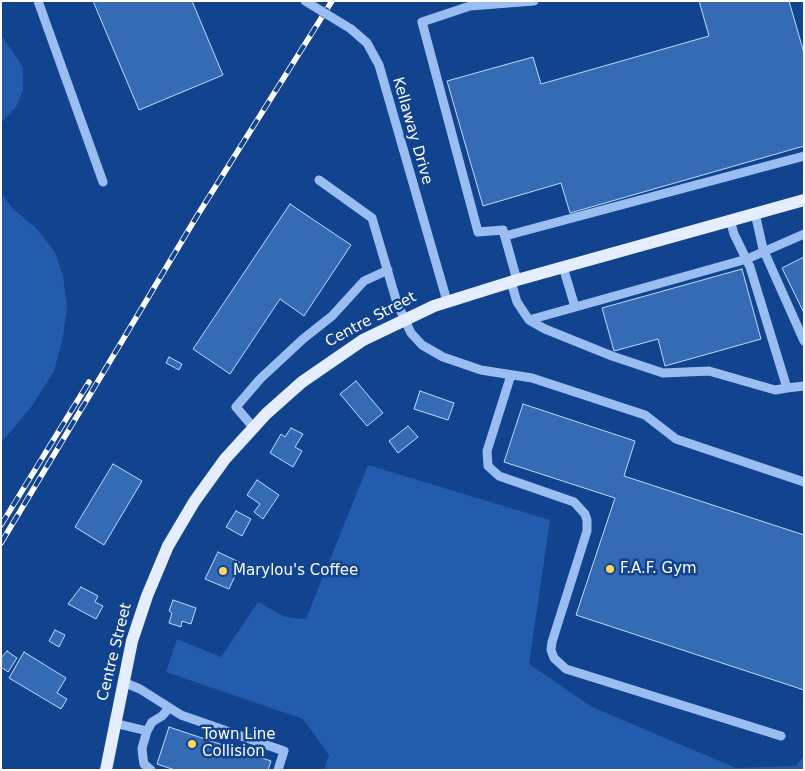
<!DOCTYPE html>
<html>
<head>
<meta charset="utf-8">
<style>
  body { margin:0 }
  #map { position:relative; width:805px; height:771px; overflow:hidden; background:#11438e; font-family:"DejaVu Sans",sans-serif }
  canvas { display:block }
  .frame { position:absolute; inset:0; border:2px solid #fff; pointer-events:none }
</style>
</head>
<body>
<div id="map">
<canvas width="805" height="771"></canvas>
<div class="frame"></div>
</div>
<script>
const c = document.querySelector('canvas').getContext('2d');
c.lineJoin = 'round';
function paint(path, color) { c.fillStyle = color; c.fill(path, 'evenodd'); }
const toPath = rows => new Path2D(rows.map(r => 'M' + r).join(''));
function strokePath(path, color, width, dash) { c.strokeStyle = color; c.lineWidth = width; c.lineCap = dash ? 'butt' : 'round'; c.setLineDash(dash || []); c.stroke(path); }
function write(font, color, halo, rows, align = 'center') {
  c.font = font + ' "DejaVu Sans",sans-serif'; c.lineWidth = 5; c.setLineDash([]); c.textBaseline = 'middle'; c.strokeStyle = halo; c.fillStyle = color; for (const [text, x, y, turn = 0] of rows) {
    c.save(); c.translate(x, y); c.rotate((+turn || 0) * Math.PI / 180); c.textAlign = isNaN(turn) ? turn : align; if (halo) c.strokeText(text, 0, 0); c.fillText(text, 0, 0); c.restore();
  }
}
const green = toPath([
  [1,35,23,67,23,90,16,107,1,123],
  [1,193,13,209,36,228,55,252,63,276,67,306,63,338,54,371,32,406,1,443],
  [368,465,550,520,529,664,592,707,736,768,796,766,804,755,804,770,324,770,329,755,303,719,166,672,177,639,221,657,258,602,285,617,306,619]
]);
const building = toPath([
  [93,1,192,1,223,75,139,110,93,1],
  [699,1,789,1,804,53,804,146,570,213,561,183,483,206,447,81,533,57,541,84,709,36,699,1],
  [290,204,351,245,304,316,280,299,230,374,193,349,290,204],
  [804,257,804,313,782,268,804,257],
  [742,269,761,339,665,366,658,339,614,351,602,308,742,269],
  [169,357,182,364,179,370,166,363,169,357],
  [356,381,383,413,367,426,340,394,356,381],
  [420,391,454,403,448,420,414,409,420,391],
  [523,404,635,441,624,476,804,535,804,690,576,615,615,498,504,462,523,404],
  [408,426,418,437,398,453,389,441,408,426],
  [291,428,303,434,295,447,302,451,293,467,270,453,281,434,285,437,291,428],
  [113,464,142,481,104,545,75,527,113,464],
  [257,480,279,495,263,519,254,512,260,504,247,495,257,480],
  [236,511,251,519,242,536,226,527,236,511],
  [218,552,241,563,229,589,205,579,218,552],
  [81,587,98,596,95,602,103,606,96,619,68,604,81,587],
  [173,600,196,608,191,624,182,621,181,627,169,623,172,613,169,611,173,600],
  [55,630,65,635,59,647,49,641,55,630],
  [7,651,17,658,8,672,1,667,1,658,7,651],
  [24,652,66,678,57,693,67,699,61,709,9,678,24,652],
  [169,727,271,761,268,770,175,770,157,764,169,727]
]);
const minor = toPath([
  [38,1,103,182],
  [351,29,367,43,379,65,447,301],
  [319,180,372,218,397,303,411,333,422,345,443,357,481,370,532,378,645,415,676,439,804,482],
  [755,213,763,249,804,341],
  [505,236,804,156],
  [563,267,575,307],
  [517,280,503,230,478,232,422,22,470,6,534,1],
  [511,282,517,302,529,320,545,329,612,356,663,373,709,371,775,390,787,388,750,267,734,234,730,220],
  [529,320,747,259,804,234],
  [511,375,487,451,488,466,499,476,574,502,585,514,587,520,587,531,552,642,551,650,554,658,566,669,781,736],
  [787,388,804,386],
  [253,427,236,407,260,379,303,339,332,316,364,281,388,270],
  [123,682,140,689,181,715,284,751,278,770],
  [114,723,147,731,142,748,143,758,144,764,151,770],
  [147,731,152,722,162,716,169,708]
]);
const major = toPath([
  [106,770,132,641,147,596,168,546,194,502,225,459,266,414,302,382,363,340,434,306,517,280,804,200]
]);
const rail = toPath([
  [1,525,89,382],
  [1,543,197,216,332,1]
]);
const minorBridge = toPath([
  [305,1,351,29]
]);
const markers = [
  [610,569,5,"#ffd65b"],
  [223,571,5,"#ffd65b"],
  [192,744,5,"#ffd65b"]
];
const streetNames = [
  ["Kellaway Drive",412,131,74],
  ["Centre Street",371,320,-28],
  ["Centre Street",115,652,-76]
];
const poiNames = [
  ["F.A.F. Gym",620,569],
  ["Marylou's Coffee",233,571],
  ["Town Line",202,735],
  ["Collision",202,752]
];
paint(green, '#235cad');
paint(building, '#356ab5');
strokePath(building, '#c1dafd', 1);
strokePath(minor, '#9abef2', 9);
strokePath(major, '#e5eeff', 12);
strokePath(rail, '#fff', 5.5);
strokePath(rail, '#11438e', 4, [11]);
strokePath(minorBridge, '#9abef2', 9);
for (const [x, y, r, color] of markers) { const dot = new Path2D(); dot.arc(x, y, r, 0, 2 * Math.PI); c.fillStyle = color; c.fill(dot); strokePath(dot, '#11438e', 2); }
write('15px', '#fff', '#11438e', streetNames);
write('15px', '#fff', '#11438e', poiNames, 'left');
</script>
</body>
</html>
